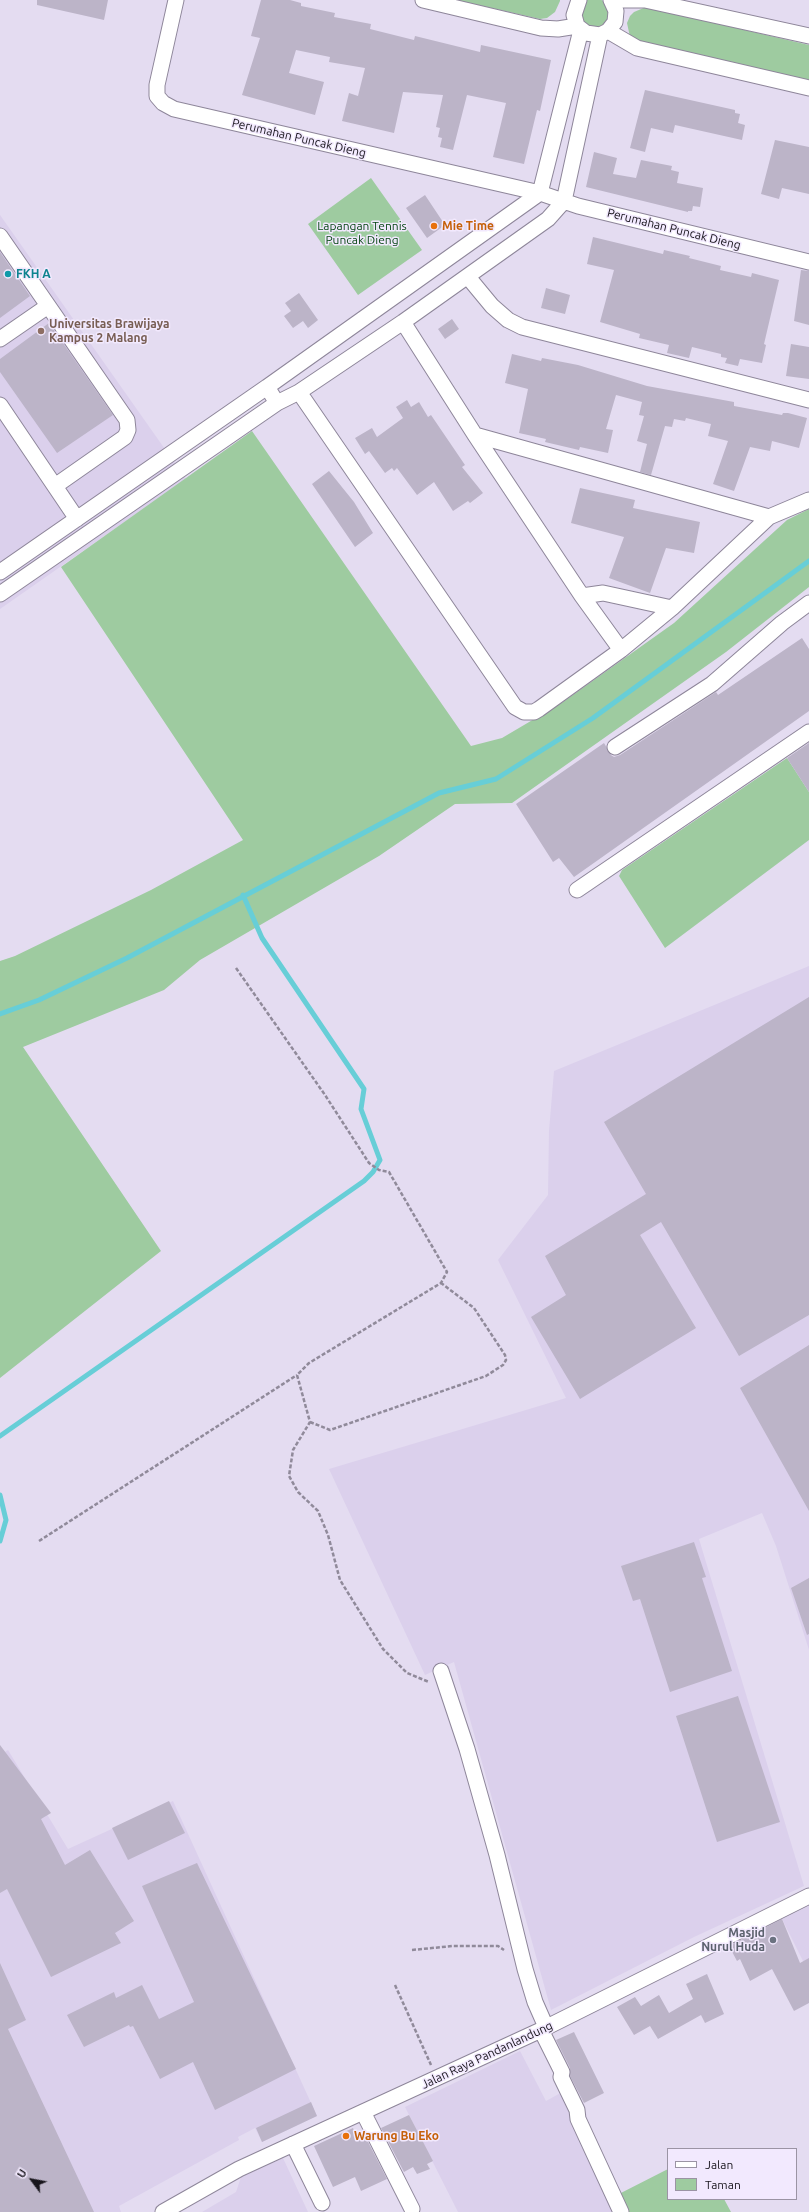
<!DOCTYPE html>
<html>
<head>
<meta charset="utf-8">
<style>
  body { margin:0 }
  #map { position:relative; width:809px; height:2212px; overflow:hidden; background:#e4dcf1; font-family:Ubuntu,sans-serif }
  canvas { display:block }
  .legend { position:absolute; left:667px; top:2148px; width:130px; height:52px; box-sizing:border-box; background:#f2e9fe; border:1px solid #9b94a4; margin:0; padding:5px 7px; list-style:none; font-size:12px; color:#18151c }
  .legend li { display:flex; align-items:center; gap:8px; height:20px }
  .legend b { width:20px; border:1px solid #9b94a4 }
  .north { position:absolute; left:12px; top:2160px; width:40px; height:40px; -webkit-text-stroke:3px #f2e9fe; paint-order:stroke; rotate:302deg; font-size:11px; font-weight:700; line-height:16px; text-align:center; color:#18151c }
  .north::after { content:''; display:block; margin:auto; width:14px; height:18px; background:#18151c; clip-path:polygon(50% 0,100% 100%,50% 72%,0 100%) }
</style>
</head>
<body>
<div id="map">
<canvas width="809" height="2212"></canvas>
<ul class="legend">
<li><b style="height:5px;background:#fff"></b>Jalan</li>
<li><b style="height:11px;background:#9ecba0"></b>Taman</li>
</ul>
<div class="north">U</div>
</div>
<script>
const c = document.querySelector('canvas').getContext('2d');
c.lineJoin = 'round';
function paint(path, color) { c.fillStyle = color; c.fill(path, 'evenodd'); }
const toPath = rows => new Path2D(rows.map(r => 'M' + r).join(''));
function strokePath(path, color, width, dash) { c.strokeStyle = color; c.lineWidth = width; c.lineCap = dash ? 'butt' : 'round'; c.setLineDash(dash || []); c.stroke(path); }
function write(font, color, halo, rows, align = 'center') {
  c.font = font + ' Ubuntu,sans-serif'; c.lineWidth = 3; c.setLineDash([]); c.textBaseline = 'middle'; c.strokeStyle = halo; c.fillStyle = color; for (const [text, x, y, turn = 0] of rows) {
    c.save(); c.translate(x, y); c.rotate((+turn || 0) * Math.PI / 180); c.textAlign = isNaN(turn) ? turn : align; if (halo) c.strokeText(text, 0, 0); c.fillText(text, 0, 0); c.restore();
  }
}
const built = toPath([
  [0,215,186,479,0,609],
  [809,966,809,1650,776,1546,762,1513,699,1539,804,1886,694,1937,551,2010,454,1662,425,1675,329,1469,566,1398,498,1260,548,1195,549,1131,554,1071],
  [8,1750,68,1849,173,1801,317,2116,262,2142,255,2128,238,2137,239,2140,119,2206,121,2212,0,2212,0,1755],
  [809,1906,809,1973,782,1919],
  [520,2051,546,2101,566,2090,619,2212,458,2212,405,2107],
  [283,2158,308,2212,202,2212,236,2192,241,2177]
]);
const green = toPath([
  '579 13a15 15 0 1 1 30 0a15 15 0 1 1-30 0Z',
  [456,0,560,0,560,1,555,12,547,18,540,19],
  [646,7,809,45,809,81,638,41,630,37,627,23,630,16,634,12],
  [371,178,422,250,358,295,308,224],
  [252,431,471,746,502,738,563,702,674,623,787,520,809,509,809,587,726,652,512,803,455,804,379,856,200,960,164,990,23,1047,161,1251,0,1378,0,961,15,956,151,890,243,840,61,567],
  [787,758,809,792,809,840,665,948,619,876,622,870],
  [668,2169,668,2199,724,2199,731,2212,624,2212,615,2196]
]);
const stream = toPath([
  [0,1014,39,1000,127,958,439,793,496,779,593,718,809,561],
  [0,1436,364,1181,373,1172,380,1160,361,1109,364,1089,262,938,243,895],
  [0,1495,6,1520,0,1541]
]);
const building = toPath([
  [37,0,108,0,104,20,37,5],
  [261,0,290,0,301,3,301,6,335,13,334,17,371,24,370,29,414,40,415,36,480,52,481,45,551,60,540,111,537,110,524,164,493,157,506,103,467,95,453,150,440,147,442,138,438,137,440,128,436,127,443,95,403,92,394,133,342,121,349,93,358,96,365,68,329,62,330,57,296,50,289,73,324,82,315,115,242,95,260,38,251,36],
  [645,90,735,110,735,113,740,114,738,123,745,125,742,140,675,125,673,133,651,128,645,152,630,148],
  [775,140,809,147,809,194,782,188,779,199,761,194],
  [594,152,617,158,613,174,636,178,641,160,672,166,671,170,679,172,677,183,703,188,700,207,693,206,692,211,688,211,688,212,586,187],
  [425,195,445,225,427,238,406,208],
  [593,237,663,254,664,250,690,256,689,258,721,266,720,270,751,277,752,273,779,280,764,344,766,345,762,363,740,359,738,366,725,363,727,358,721,357,721,354,692,347,689,358,667,353,669,345,639,338,640,334,600,322,614,270,587,264],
  [0,252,30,296,0,318],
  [801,270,809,271,809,325,794,321],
  [546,288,570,295,565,314,541,308],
  [299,293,318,320,308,328,303,321,293,328,284,316,291,311,285,303],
  [452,319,459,329,445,339,438,329],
  [49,323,113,415,57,453,0,372,0,359],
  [791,344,809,347,809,379,786,376],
  [512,354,541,361,542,358,578,365,647,386,734,402,734,406,782,415,783,413,788,413,807,418,799,448,772,441,770,451,750,447,734,491,713,484,728,441,708,436,711,424,686,418,685,421,674,419,672,427,665,426,651,475,640,472,647,444,637,441,644,416,639,415,642,402,616,395,606,429,613,430,608,453,580,447,579,450,545,442,546,439,519,433,528,389,505,383],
  [407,400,411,407,419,402,428,417,431,415,465,465,462,467,483,493,470,503,468,501,453,511,434,482,417,495,397,468,394,471,392,468,385,473,369,451,365,454,355,438,372,428,377,437,403,418,396,407],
  [329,471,354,502,373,533,355,547,312,484],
  [580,488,635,500,633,508,700,522,694,553,666,548,650,593,609,578,624,537,571,523],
  [802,638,809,649,809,711,574,877,559,858,553,862,516,804,604,743,611,755,614,757,620,755,716,692,718,695],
  [809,743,809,792,787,758],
  [809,997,809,1315,739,1356,661,1222,640,1235,696,1328,580,1399,531,1317,566,1295,545,1256,646,1194,604,1122],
  [809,1345,809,1511,740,1388],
  [694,1542,706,1577,702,1578,732,1671,670,1692,640,1599,633,1601,621,1566],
  [809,1578,809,1634,807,1635,791,1588],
  [738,1696,780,1822,717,1842,676,1716],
  [0,1745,51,1813,41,1819,65,1865,90,1850,134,1921,115,1933,121,1943,51,1977,7,1889,0,1893],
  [169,1801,185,1833,128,1860,112,1828],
  [197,1863,296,2069,215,2110,193,2062,160,2079,133,2026,130,2027,129,2025,84,2047,67,2015,114,1992,116,1998,142,1985,159,2019,194,2002,142,1886],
  [782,1919,800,1963,809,1958,809,2003,794,2011,772,1969,750,1981,740,1959,737,1961,729,1946],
  [0,1963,26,2020,8,2029,94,2212,0,2212],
  [707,1974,724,2014,705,2023,701,2015,658,2039,650,2026,634,2035,617,2007,635,1997,641,2006,659,1995,669,2013,693,1999,686,1984],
  [574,2032,604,2093,584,2103,570,2076,570,2068,556,2040],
  [311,2102,317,2116,262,2142,256,2128],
  [409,2115,433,2161,427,2164,430,2169,417,2174,413,2167,404,2172,381,2128],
  [353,2128,358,2139,365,2136,387,2179,361,2191,355,2177,333,2187,314,2146]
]);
const path = toPath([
  [236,968,325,1095,369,1163,379,1170,389,1172,447,1272,441,1283,309,1363,297,1375,310,1422,293,1450,289,1476,298,1492,318,1511,328,1535,340,1580,383,1649,407,1673,429,1682],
  [310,1422,330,1430,486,1376,503,1365,506,1360,505,1355,474,1308,441,1283],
  [39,1541,297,1375],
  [412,1950,453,1946,498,1946,504,1950],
  [395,1985,431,2065]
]);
const minor = toPath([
  [176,0,157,85,157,96,163,103,174,109,540,193,578,206,809,262],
  [423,0,541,28,558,29,577,26],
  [579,0,574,15,577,26,586,33,600,35,608,31,615,22,616,11,611,0],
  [611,0,645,0,809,36],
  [581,30,540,193,267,387,277,403,299,392,403,322,548,219,564,201,600,35],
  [608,31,637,48,809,88],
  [0,236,127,420,128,430,125,437,55,486],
  [468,277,492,306,508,320,522,327,809,400],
  [403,322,475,435,582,596,621,650],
  [0,339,48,306],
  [299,392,515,707,524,712,534,712,539,709,621,650,672,608,769,517,809,500],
  [0,405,77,519],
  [475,435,769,517],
  [0,572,267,387],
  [0,594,277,403],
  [582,596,603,593,672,608],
  [615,747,712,684,782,623,809,603],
  [577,890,809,732],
  [441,1671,467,1749,497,1855,525,1969,535,2002,546,2027],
  [541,2030,562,2072,561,2077,577,2110,578,2119,621,2212],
  [363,2112,412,2209],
  [293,2144,322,2203],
  [163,2212,239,2169,541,2030,809,1896]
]);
const markers = [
  [434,226,4,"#e8710a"],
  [8,274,4,"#0f9aa8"],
  [41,331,4,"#8d6e63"],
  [773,1940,4,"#6b7280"],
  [346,2136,4,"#e8710a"]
];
const streetNames = [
  ["Perumahan Puncak Dieng",299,138,13],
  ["Perumahan Puncak Dieng",674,229,14],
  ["Jalan Raya Pandanlandung",487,2055,-25]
];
const parkNames = [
  ["Lapangan Tennis",362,226],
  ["Puncak Dieng",362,240]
];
const foodNames = [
  ["Mie Time",442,226],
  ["Warung Bu Eko",354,2136]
];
const cultureNames = [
  ["FKH A",16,274]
];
const educationNames = [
  ["Universitas Brawijaya",49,324],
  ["Kampus 2 Malang",49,338]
];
const worshipNames = [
  ["Masjid",765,1933],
  ["Nurul Huda",765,1947]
];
paint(built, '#dbd0ec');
paint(green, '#9ecba0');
strokePath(stream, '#67ced7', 5);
paint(building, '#bcb4c8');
strokePath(minor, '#8e869a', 17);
strokePath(path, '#908a9a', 2.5, [4, 2]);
strokePath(minor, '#fff', 15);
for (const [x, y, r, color] of markers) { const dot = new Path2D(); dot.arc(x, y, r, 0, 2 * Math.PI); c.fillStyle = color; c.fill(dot); strokePath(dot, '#f2e9fe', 1.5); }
write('12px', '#18151c', '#f2e9fe', streetNames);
write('12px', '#074714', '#f2e9fe', parkNames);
write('bold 12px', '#c56008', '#f2e9fe', foodNames, 'left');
write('bold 12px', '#0d838f', '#f2e9fe', cultureNames, 'left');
write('bold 12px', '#785e54', '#f2e9fe', educationNames, 'left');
write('bold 12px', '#5b616d', '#f2e9fe', worshipNames, 'right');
</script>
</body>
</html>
